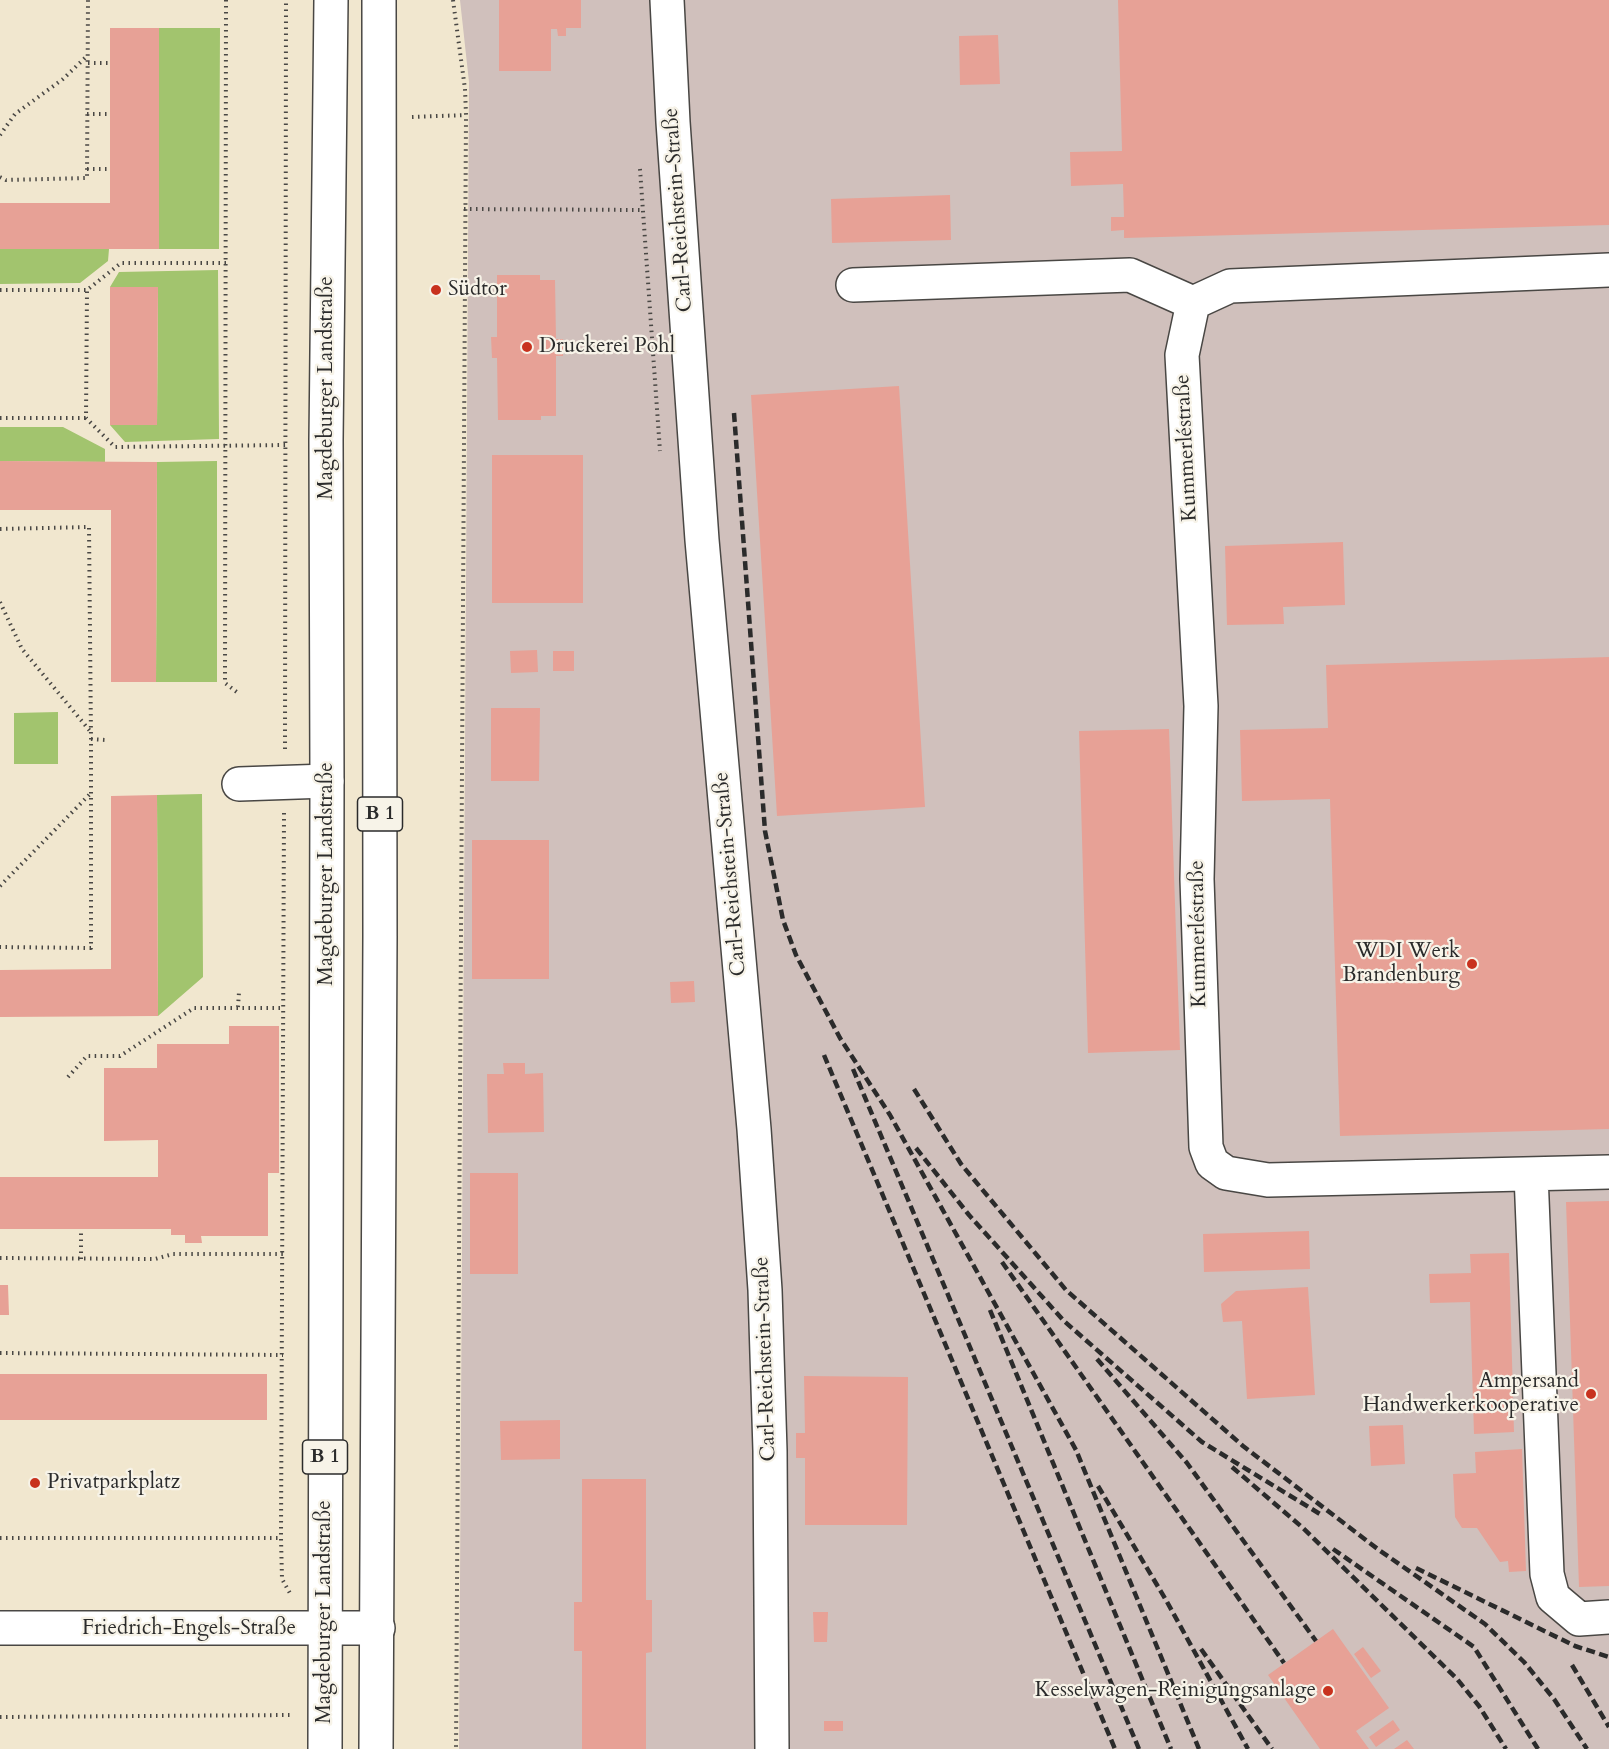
<!DOCTYPE html>
<html>
<head>
<meta charset="utf-8">
<style>
  body { margin:0 }
  canvas { display:block; background:#f1e7cf }
</style>
</head>
<body>
<canvas width="1609" height="1749"></canvas>
<script>
const c = document.querySelector('canvas').getContext('2d');
c.lineJoin = 'round';
function paint(path, color) { c.fillStyle = color; c.fill(path, 'evenodd'); }
const toPath = rows => new Path2D(rows.map(r => 'M' + r).join(''));
function strokePath(path, color, width, dash) { c.strokeStyle = color; c.lineWidth = width; c.lineCap = dash ? 'butt' : 'round'; c.setLineDash(dash || []); c.stroke(path); }
function write(font, color, halo, rows, align = 'center') {
  c.font = font + ' Cardo,serif'; c.lineWidth = 4.5; c.setLineDash([]); c.textBaseline = 'middle'; c.strokeStyle = halo; c.fillStyle = color; for (const [text, x, y, turn = 0] of rows) {
    c.save(); c.translate(x, y); c.rotate((+turn || 0) * Math.PI / 180); c.textAlign = isNaN(turn) ? turn : align; if (halo) c.strokeText(text, 0, 0); c.fillText(text, 0, 0); c.restore();
  }
}
const industrial = toPath([
  [460,0,1609,0,1609,1749,459,1749,469,82]
]);
const green = toPath([
  [159,28,220,28,219,249,159,249],
  [0,249,109,249,108,261,80,283,0,284],
  [218,270,219,439,125,442,110,425,157,425,158,288,110,287,119,272],
  [0,427,63,427,105,449,105,462,0,461],
  [217,461,217,682,156,682,157,462],
  [58,712,58,764,14,764,14,713],
  [202,794,203,977,158,1016,157,795]
]);
const building = toPath([
  [499,0,581,0,581,28,566,28,566,36,558,36,557,29,551,29,551,71,499,71],
  [1118,0,1609,0,1609,225,1124,238,1124,230,1111,231,1111,217,1124,217,1123,184,1071,186,1070,152,1122,151],
  [110,28,159,28,159,249,0,249,0,203,110,203],
  [998,35,1000,84,960,85,959,36],
  [950,195,951,240,832,243,831,199],
  [497,275,540,275,540,280,555,280,556,339,563,339,563,356,556,356,556,416,541,416,541,420,498,420,497,358,492,358,491,337,497,337],
  [110,287,158,287,157,425,110,425],
  [899,386,925,807,777,816,751,395],
  [492,455,583,455,583,603,492,603],
  [0,461,157,462,156,682,111,682,111,510,0,510],
  [1343,542,1345,605,1283,607,1284,624,1227,625,1225,546],
  [537,650,538,672,511,673,510,651],
  [553,651,574,651,574,671,553,671],
  [1609,657,1609,1129,1340,1136,1330,799,1242,801,1240,730,1328,728,1326,665],
  [491,708,540,708,539,781,491,781],
  [1169,729,1180,1050,1088,1053,1079,731],
  [157,795,158,1016,0,1017,0,970,111,969,111,796],
  [472,840,549,840,549,979,472,979],
  [694,981,695,1002,671,1003,670,982],
  [229,1026,279,1026,279,1173,268,1173,268,1236,201,1236,202,1243,185,1243,185,1235,171,1235,171,1229,0,1229,0,1177,158,1177,158,1140,104,1141,104,1068,157,1068,157,1044,229,1044],
  [503,1063,525,1063,525,1074,543,1073,544,1132,488,1133,487,1074,504,1074],
  [470,1173,518,1173,518,1274,470,1274],
  [1609,1201,1609,1586,1579,1587,1566,1202],
  [1309,1231,1310,1269,1204,1272,1203,1234],
  [1509,1253,1514,1432,1474,1434,1470,1302,1430,1303,1429,1274,1471,1273,1470,1254],
  [0,1285,8,1285,9,1315,0,1315],
  [1308,1287,1315,1395,1247,1399,1242,1321,1223,1322,1221,1304,1236,1291],
  [0,1374,267,1374,267,1420,0,1420],
  [804,1376,908,1377,907,1525,805,1525,805,1458,796,1458,796,1433,805,1433],
  [560,1420,560,1459,501,1460,500,1421],
  [1403,1425,1405,1464,1371,1466,1369,1426],
  [1522,1449,1526,1571,1509,1572,1508,1561,1500,1562,1477,1528,1462,1528,1455,1517,1453,1474,1476,1473,1475,1452],
  [582,1479,646,1479,646,1600,652,1600,652,1652,646,1653,646,1749,582,1749,582,1651,574,1651,574,1602,582,1602],
  [813,1612,828,1612,827,1642,814,1642],
  [1333,1629,1389,1708,1356,1731,1369,1749,1320,1749,1268,1675],
  [1363,1647,1381,1671,1371,1678,1354,1654],
  [1393,1720,1400,1730,1376,1747,1369,1737],
  [824,1721,843,1721,843,1731,824,1731],
  [1407,1740,1414,1749,1394,1749]
]);
const path = toPath([
  [226,0,225,683,238,693],
  [453,0,465,89,466,115,456,1749],
  [88,63,111,63],
  [87,114,110,114],
  [412,117,466,115],
  [0,135,15,114,63,79,87,56],
  [87,169,111,169],
  [640,169,660,451],
  [0,177,6,180,87,178,88,0],
  [464,209,642,210],
  [226,263,121,263,87,290,86,418,115,447,286,445],
  [0,290,87,290],
  [0,418,86,418],
  [0,529,89,527,91,739,91,948,0,947],
  [0,602,22,649,90,731],
  [91,739,106,740],
  [285,749,286,0],
  [284,813,281,1538,282,1579,291,1595],
  [0,886,90,794],
  [238,1007,239,992],
  [68,1077,87,1056,120,1056,194,1008,284,1008],
  [0,1258,155,1259,173,1254,283,1254],
  [81,1259,81,1229],
  [0,1353,283,1355],
  [0,1538,281,1538],
  [0,1717,293,1715]
]);
const minor = toPath([
  [667,0,673,122,702,540,754,1129,765,1290,770,1451,772,1749],
  [1609,270,1230,286,1193,303,1182,355,1201,706,1197,879,1206,1147,1212,1163,1226,1173,1268,1180,1609,1172],
  [853,285,1130,275,1193,303],
  [239,784,327,781],
  [1531,1174,1547,1574,1553,1597,1579,1619,1609,1617],
  [0,1628,378,1628]
]);
const major = toPath([
  [325,1749,327,781,326,440,331,0],
  [376,1749,380,936,379,0]
]);
const rail = toPath([
  [734,413,765,831,783,920,796,955,840,1038,890,1115,1076,1450,1199,1749],
  [824,1055,1115,1749],
  [853,1069,1139,1749],
  [914,1089,961,1164,1066,1290,1243,1446,1379,1550,1485,1624,1524,1662,1554,1699,1587,1749],
  [916,1148,969,1215,1064,1321,1202,1442,1320,1514],
  [1002,1262,1284,1663],
  [990,1310,1171,1749],
  [1097,1359,1187,1463,1316,1641],
  [1232,1467,1303,1528,1457,1679,1479,1706,1506,1749],
  [1098,1486,1166,1600,1248,1749],
  [1333,1549,1474,1647,1538,1749],
  [1416,1568,1575,1646,1609,1657],
  [1201,1649,1272,1749],
  [1572,1665,1609,1727]
]);
const markers = [
  [436,290,6,"#c8321e"],
  [527,347,6,"#c8321e"],
  [1472,964,6,"#c8321e"],
  [1591,1394,6,"#c8321e"],
  [35,1483,6,"#c8321e"],
  [1328,1691,6,"#c8321e"]
];
const shields = [
  [380,814,45],
  [325,1457,45]
];
const shieldNames = [
  ["B 1",380,814],
  ["B 1",325,1457]
];
const streetNames = [
  ["Carl-Reichstein-Straße",679,210,-94],
  ["Magdeburger Landstraße",327,388,-90],
  ["Kummerléstraße",1187,448,-93],
  ["Magdeburger Landstraße",327,874,-90],
  ["Carl-Reichstein-Straße",731,874,-95],
  ["Kummerléstraße",1199,934,-91],
  ["Carl-Reichstein-Straße",766,1359,-92],
  ["Magdeburger Landstraße",325,1612,-90],
  ["Friedrich-Engels-Straße",189,1629]
];
const poiNames = [
  ["Südtor",448,290],
  ["Druckerei Pohl",539,347],
  ["WDI Werk",1460,952,"right"],
  ["Brandenburg",1460,976,"right"],
  ["Ampersand",1579,1382,"right"],
  ["Handwerkerkooperative",1579,1406,"right"],
  ["Privatparkplatz",47,1483],
  ["Kesselwagen-Reinigungsanlage",1316,1691,"right"]
];
paint(industrial, '#d0c0bc');
paint(green, '#a2c46e');
paint(building, '#e7a196');
strokePath(minor, '#494744', 36);
strokePath(major, '#494744', 36);
strokePath(path, '#494744', 4, [1.5, 4.5]);
strokePath(minor, '#fff', 33);
strokePath(major, '#fff', 33);
strokePath(rail, '#2b2b2b', 4.5, [9, 4.5]);
for (const [x, y, r, color] of markers) { const dot = new Path2D(); dot.arc(x, y, r, 0, 2 * Math.PI); c.fillStyle = color; c.fill(dot); strokePath(dot, '#f7f3e8', 2); }
for (const [x, y, w] of shields) { const box = new Path2D(); box.roundRect(x - w / 2, y - 17, w, 34, 4.5); c.fillStyle = '#f7f3e8'; c.fill(box); strokePath(box, '#2b2b2b', 1.5); }
write('bold 20px', '#2b2b2b', null, shieldNames);
write('21px', '#2b2b2b', '#f7f3e8', streetNames);
write('21px', '#2b2b2b', '#f7f3e8', poiNames, 'left');
</script>
</body>
</html>
